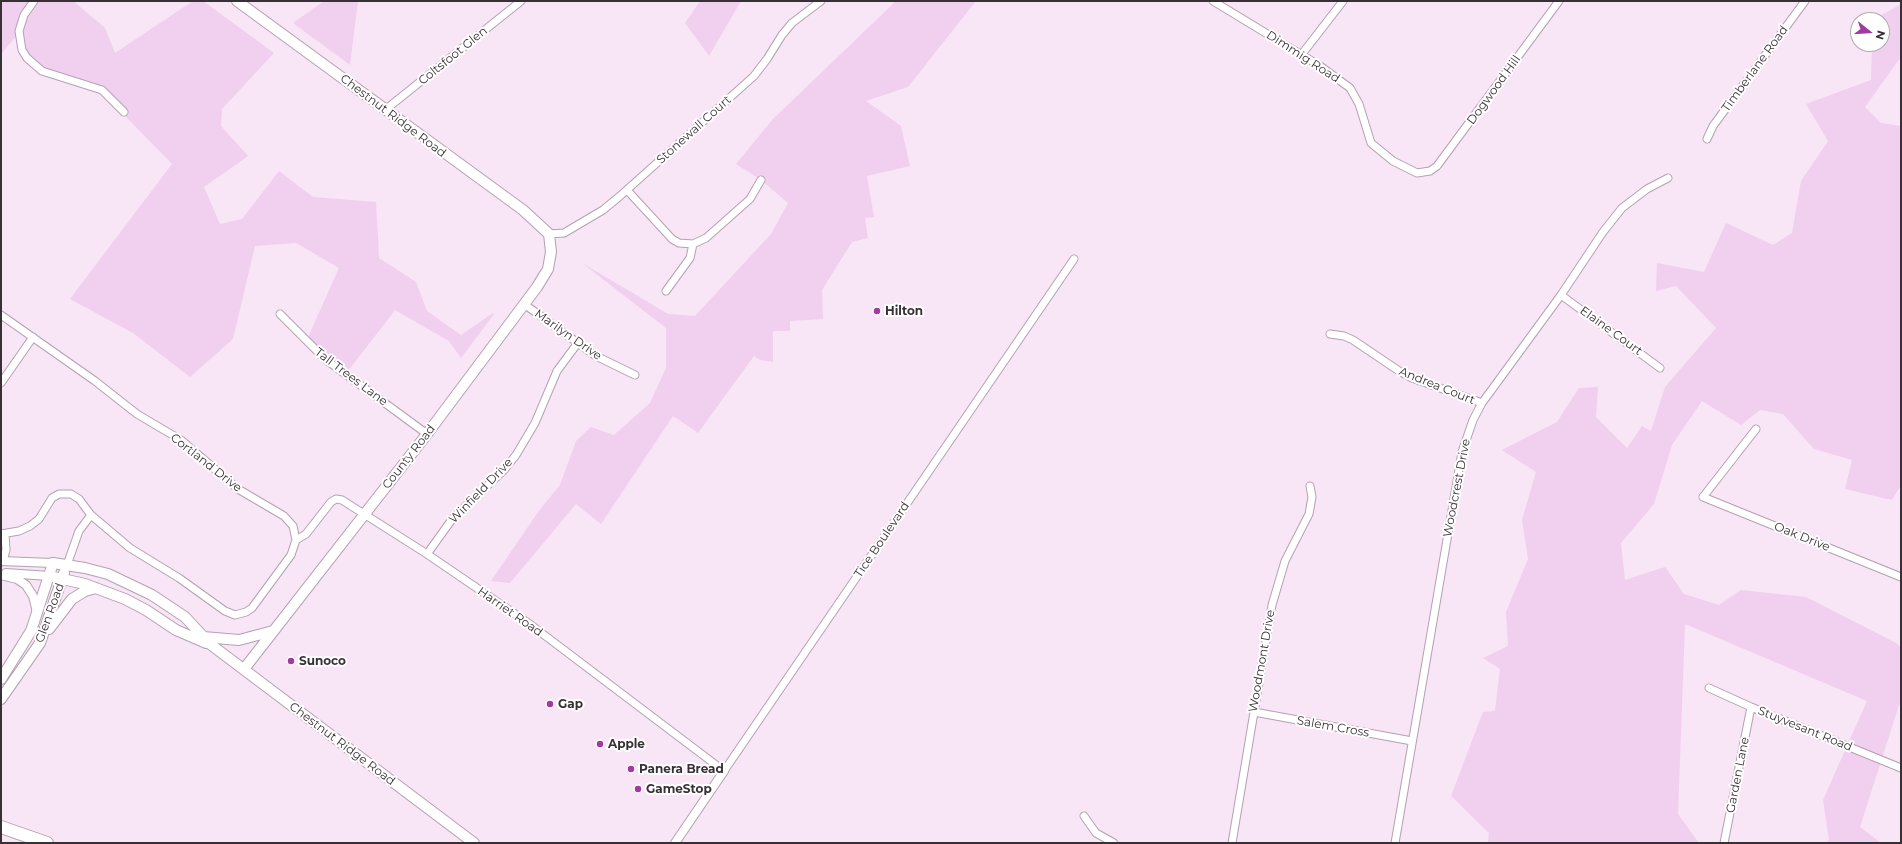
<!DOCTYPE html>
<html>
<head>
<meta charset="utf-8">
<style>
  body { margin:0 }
  #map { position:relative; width:1902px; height:844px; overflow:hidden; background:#f8e5f6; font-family:Montserrat,sans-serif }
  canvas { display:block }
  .frame { position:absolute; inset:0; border:2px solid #383037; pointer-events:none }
  .north { position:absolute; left:1850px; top:12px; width:40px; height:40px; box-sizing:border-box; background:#fff; border:1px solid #afacaf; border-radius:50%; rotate:107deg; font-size:11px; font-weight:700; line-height:16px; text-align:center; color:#383037 }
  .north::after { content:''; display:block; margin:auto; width:14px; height:18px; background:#a23b9f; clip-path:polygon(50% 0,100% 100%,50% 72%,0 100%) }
</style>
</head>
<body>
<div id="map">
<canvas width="1902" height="844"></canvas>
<div class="frame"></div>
<div class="north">N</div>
</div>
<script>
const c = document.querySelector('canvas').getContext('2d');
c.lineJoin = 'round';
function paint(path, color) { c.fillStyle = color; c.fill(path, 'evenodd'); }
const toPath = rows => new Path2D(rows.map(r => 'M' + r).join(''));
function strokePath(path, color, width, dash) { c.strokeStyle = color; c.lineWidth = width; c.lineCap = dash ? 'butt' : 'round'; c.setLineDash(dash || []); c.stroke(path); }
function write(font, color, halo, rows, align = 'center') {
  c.font = font + ' Montserrat,sans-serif'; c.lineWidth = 4; c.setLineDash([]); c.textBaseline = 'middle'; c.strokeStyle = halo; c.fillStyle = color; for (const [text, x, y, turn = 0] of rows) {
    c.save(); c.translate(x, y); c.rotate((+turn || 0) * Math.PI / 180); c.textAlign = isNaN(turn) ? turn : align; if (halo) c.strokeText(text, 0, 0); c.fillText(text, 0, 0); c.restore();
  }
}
const green = toPath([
  [1,1,29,1,32,6,37,1,73,1,105,28,115,53,193,1,203,1,274,53,222,109,221,126,248,156,204,187,220,224,242,219,279,171,313,197,376,202,379,258,416,282,427,311,461,335,493,313,494,314,461,358,449,341,395,310,345,375,305,344,339,268,296,243,255,246,233,339,190,377,133,333,70,299,172,164,96,86,33,66,18,34,1,54],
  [324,1,358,1,350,65,293,23],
  [700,1,741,1,709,56,685,23],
  [896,1,976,1,908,87,866,101,901,126,910,166,867,176,874,217,865,218,868,238,852,242,822,290,823,319,790,321,790,331,773,331,773,362,760,360,754,356,698,433,673,416,601,524,576,504,510,583,491,581,538,512,560,485,576,441,591,427,614,435,650,403,666,368,666,328,582,263,668,314,695,316,771,234,788,203,761,180,736,164,773,119],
  [1901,4,1901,57,1865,107,1881,123,1901,126,1901,485,1892,500,1845,489,1852,460,1814,449,1783,414,1760,410,1741,425,1702,401,1672,445,1654,504,1621,543,1625,580,1665,567,1684,594,1719,605,1741,590,1806,597,1898,644,1901,648,1901,704,1899,705,1860,827,1881,843,1826,843,1829,840,1823,800,1867,701,1685,624,1678,814,1699,843,1488,843,1489,833,1451,796,1483,712,1495,711,1500,669,1483,658,1508,646,1506,612,1528,559,1522,520,1536,472,1502,450,1557,422,1579,388,1598,387,1596,417,1627,448,1642,426,1651,431,1665,387,1716,328,1676,286,1656,291,1657,263,1704,272,1726,223,1773,245,1792,233,1801,181,1828,141,1806,104,1871,80,1872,44,1882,44,1882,20,1873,20]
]);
const minor = toPath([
  [34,1,24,15,19,31,22,50,27,58,42,71,102,90,124,112],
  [1213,1,1320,66,1350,88,1359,104,1371,143,1393,161,1417,173,1430,171,1437,166,1559,1],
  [1302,54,1343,1],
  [385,110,521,1],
  [1707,139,1713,126,1805,1],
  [627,190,672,239,679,243,693,244],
  [549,234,564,233,603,210,620,196,754,76,767,59,782,35,792,23,821,1],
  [666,291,690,258,693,244,706,238,750,199,761,180],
  [1561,295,1660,368],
  [524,304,596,356,635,375],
  [280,314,325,359,427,434],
  [1,315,95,381,137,414,181,440,238,489,284,516,293,526,296,540,291,555,252,608,246,612,235,615,225,611,179,578,130,548,91,515,79,499,71,494,59,494,52,498,39,519,30,526,19,531,1,534],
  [1330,334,1344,336,1353,340,1399,371,1412,378,1482,403],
  [1,383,33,337],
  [1756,429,1703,497,1901,577],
  [296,540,306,534,331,502,336,499,342,500,427,554,531,625,724,771,1074,259],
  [427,554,453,518,504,470,516,455,535,423,557,371,577,344],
  [3,561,6,550,5,534],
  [67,565,79,531,91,515],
  [1709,688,1751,707,1901,768],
  [1254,712,1412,741],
  [1084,816,1096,833,1114,843],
  [1232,843,1272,605,1285,561,1309,514,1312,497,1310,486],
  [1395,843,1462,452,1473,420,1482,403,1561,295,1603,232,1622,208,1647,189,1668,178],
  [1724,843,1751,707]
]);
const tertiary = toPath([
  [1,561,53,563],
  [6,573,49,576],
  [1,575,17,579,26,585,33,596,37,612],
  [675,843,724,771]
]);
const secondary = toPath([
  [237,1,523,210,549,234,551,252,548,269,537,287,427,434,244,669],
  [49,576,85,584,125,599,146,610,176,630,206,643],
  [49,629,72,599,85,591,96,588],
  [203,637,239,640,273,631],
  [1,679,31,631,53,563,85,568,108,574,152,595,185,617,210,644,474,843],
  [1,699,40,643,64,573]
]);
const motorway = toPath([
  [1,827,47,843]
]);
const markers = [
  [877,311,4,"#a23b9f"],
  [291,661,4,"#a23b9f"],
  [550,704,4,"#a23b9f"],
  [600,744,4,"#a23b9f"],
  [631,769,4,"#a23b9f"],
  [638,789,4,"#a23b9f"]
];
const streetNames = [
  ["Coltsfoot Glen",453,56,-39],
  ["Dimmig Road",1303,57,33],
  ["Timberlane Road",1755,69,-54],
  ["Dogwood Hill",1494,90,-54],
  ["Chestnut Ridge Road",393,116,37],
  ["Stonewall Court",694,130,-42],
  ["Elaine Court",1611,331,36],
  ["Marilyn Drive",568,335,35],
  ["Tall Trees Lane",351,377,37],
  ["Andrea Court",1437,386,22],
  ["County Road",409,457,-52],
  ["Cortland Drive",206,463,38],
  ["Woodcrest Drive",1457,488,-79],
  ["Winfield Drive",481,491,-46],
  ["Oak Drive",1802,537,22],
  ["Tice Boulevard",882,540,-56],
  ["Harriet Road",510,612,35],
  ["Glen Road",50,613,-70],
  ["Woodmont Drive",1262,661,-80],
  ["Salem Cross",1333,727,10],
  ["Stuyvesant Road",1805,729,22],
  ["Chestnut Ridge Road",342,744,37],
  ["Garden Lane",1738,775,-79]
];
const poiNames = [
  ["Hilton",885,311],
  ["Sunoco",299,661],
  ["Gap",558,704],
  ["Apple",608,744],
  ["Panera Bread",639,769],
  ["GameStop",646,789]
];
paint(green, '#f1cfee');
strokePath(minor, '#b3a2b2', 9);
strokePath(tertiary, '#b3a2b2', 10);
strokePath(secondary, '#b3a2b2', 12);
strokePath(motorway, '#b3a2b2', 14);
strokePath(minor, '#fff', 7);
strokePath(tertiary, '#fff', 8);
strokePath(secondary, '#fff', 10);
strokePath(motorway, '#fff', 12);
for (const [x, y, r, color] of markers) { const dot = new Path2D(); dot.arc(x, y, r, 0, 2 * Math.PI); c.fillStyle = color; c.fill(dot); strokePath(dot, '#fff', 1.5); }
write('12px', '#383037', '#fff', streetNames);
write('bold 12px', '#383037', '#fff', poiNames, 'left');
</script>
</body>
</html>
